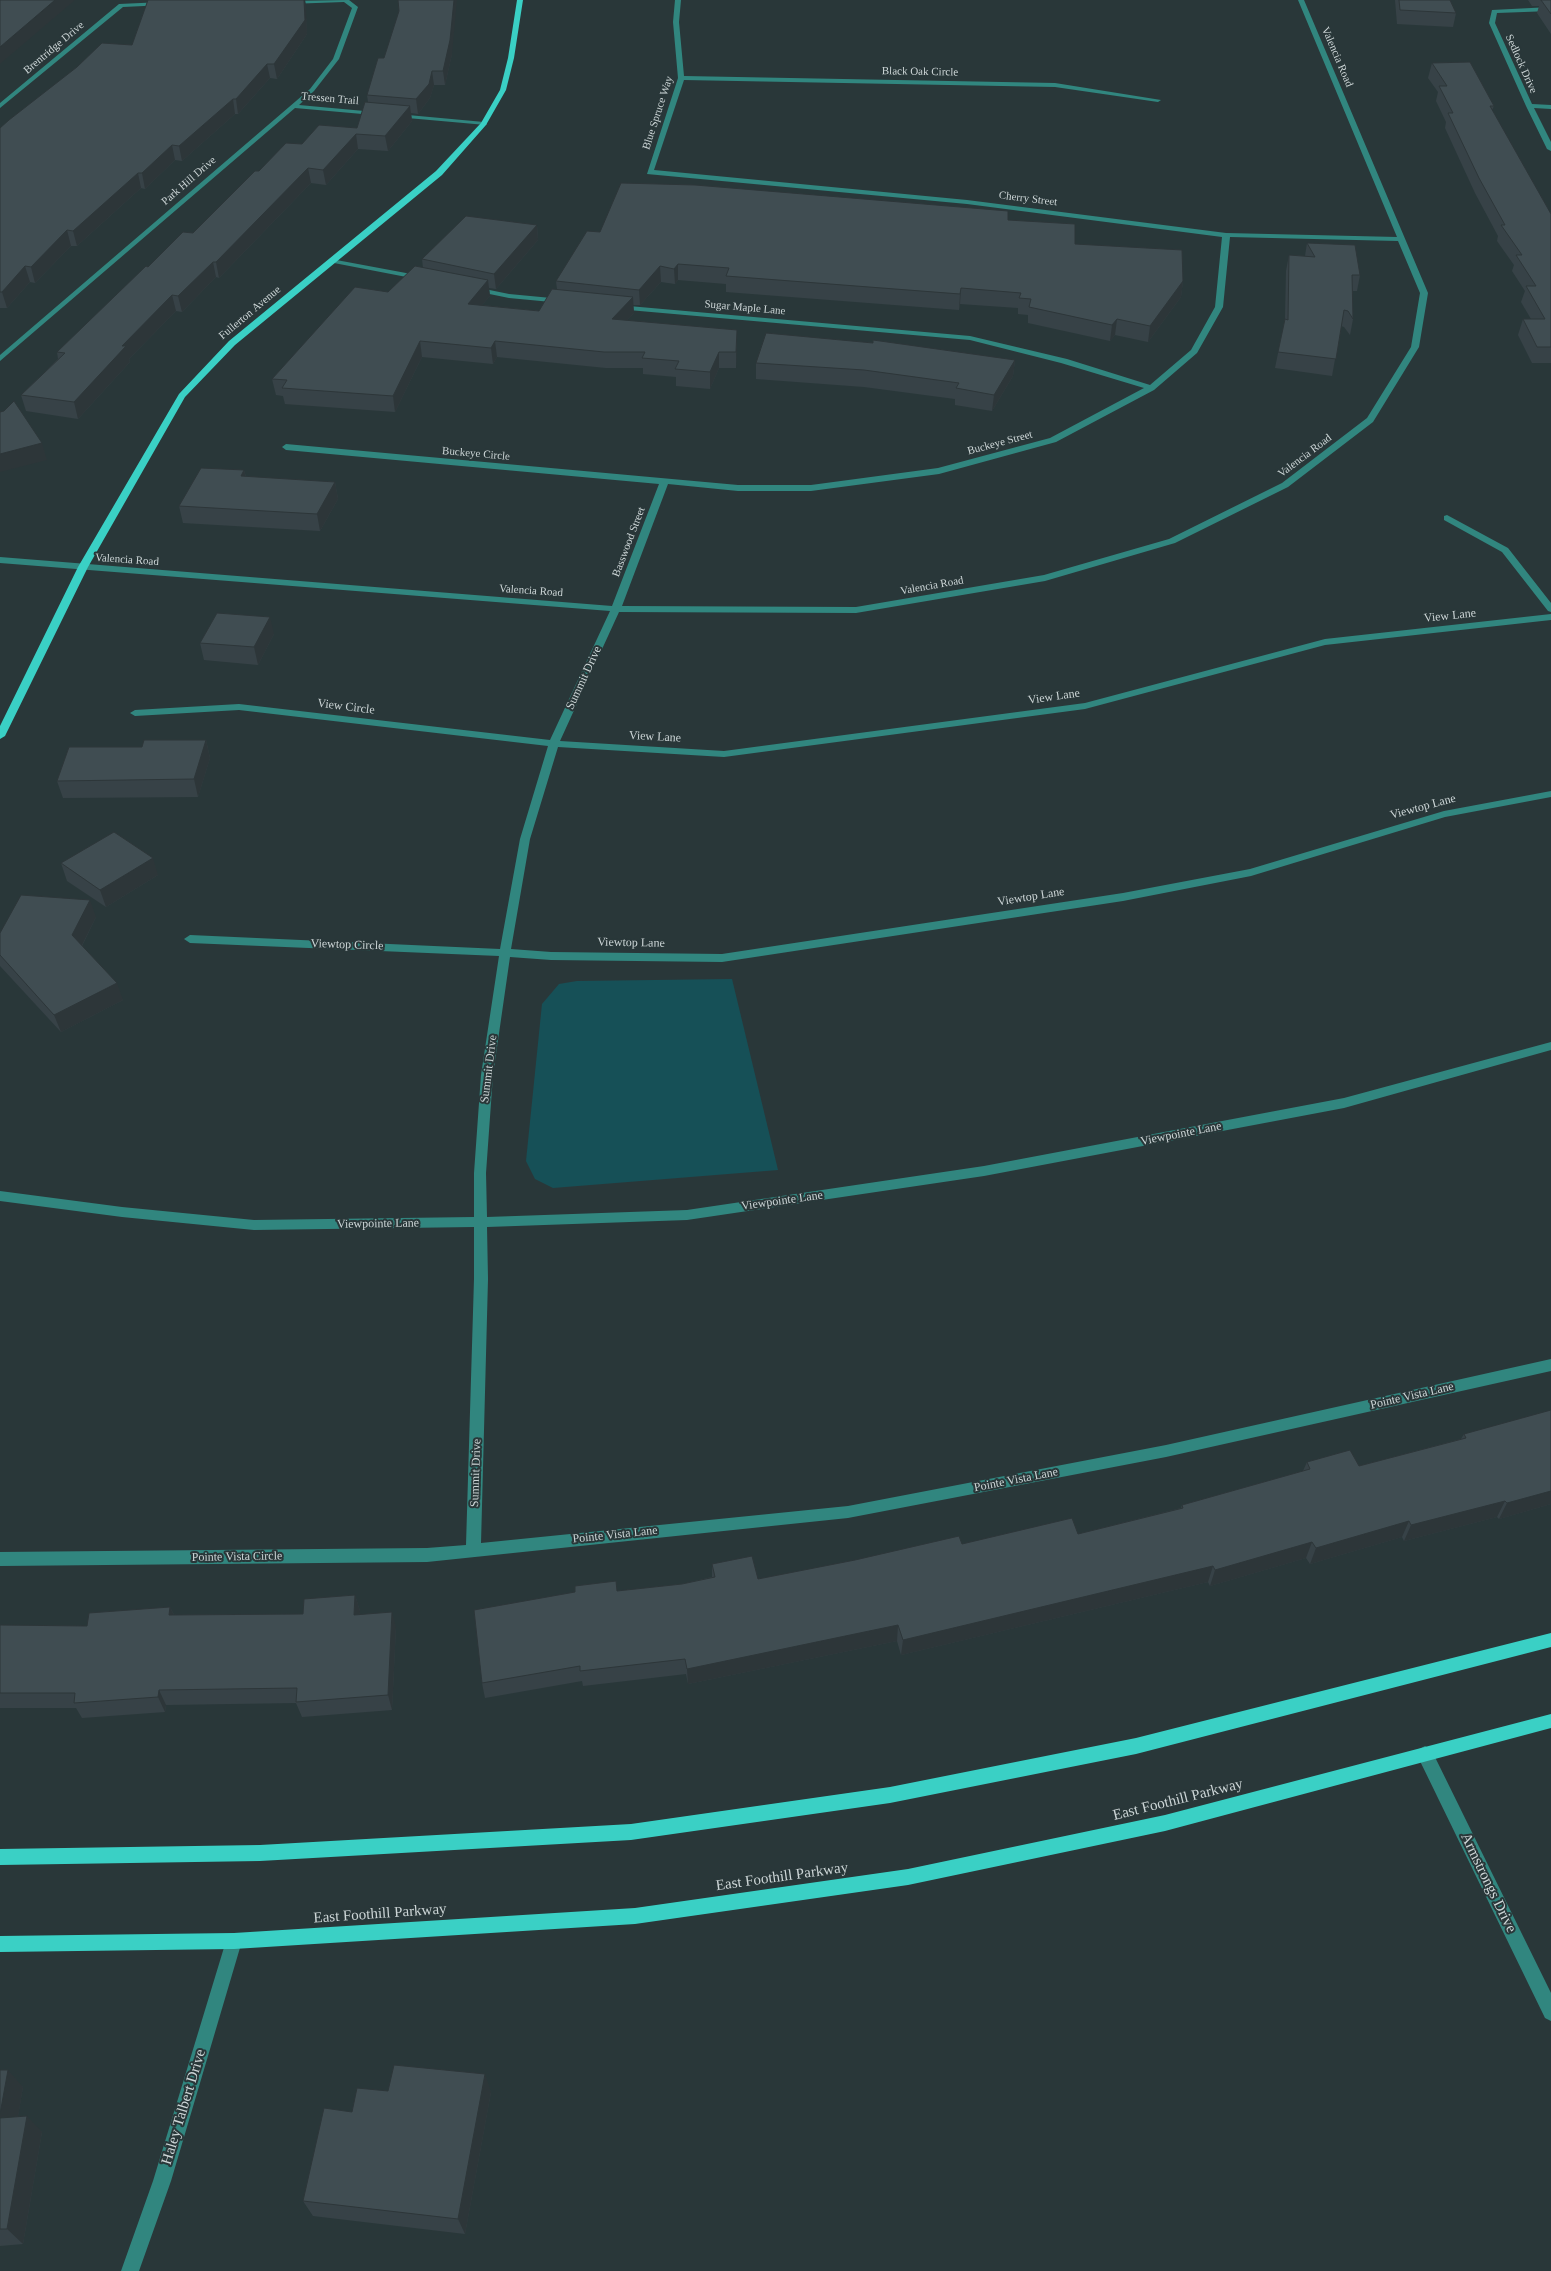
<!DOCTYPE html>
<html>
<head>
<meta charset="utf-8">
<style>
  body { margin:0 }
  canvas { display:block; background:#293739 }
</style>
</head>
<body>
<canvas width="1551" height="2271"></canvas>
<script>
const c = document.querySelector('canvas').getContext('2d');
c.lineJoin = 'round';
function paint(path, color) { c.fillStyle = color; c.fill(path, 'evenodd'); }
const toPath = rows => new Path2D(rows.map(r => 'M' + r).join(''));
function strokePath(path, color, width, dash) { c.strokeStyle = color; c.lineWidth = width; c.lineCap = dash ? 'butt' : 'round'; c.setLineDash(dash || []); c.stroke(path); }
function write(font, color, halo, rows, align = 'center') {
  c.font = font + ' "Times New Roman",serif'; c.lineWidth = 4; c.setLineDash([]); c.textBaseline = 'middle'; c.strokeStyle = halo; c.fillStyle = color; for (const [text, x, y, turn = 0] of rows) {
    c.save(); c.translate(x, y); c.rotate((+turn || 0) * Math.PI / 180); c.textAlign = isNaN(turn) ? turn : align; if (halo) c.strokeText(text, 0, 0); c.fillText(text, 0, 0); c.restore();
  }
}
const green = toPath([
  [732,979,778,1170,553,1188,535,1179,526,1161,542,1004,559,984,577,981]
]);
const minor = toPath([
  [349,0,358,7,339,59,314,91,299,105,484,122,487,124,486,125,295,108,0,361,0,355,310,89,333,59,352,8,344,2,288,4,286,1,349,0],
  [675,0,681,0,679,22,684,76,1055,83,1161,100,1158,102,1055,87,684,80,654,170,967,200,1226,233,1397,237,1298,0,1304,0,1428,293,1419,347,1373,422,1288,487,1175,543,1045,581,856,613,619,612,560,741,724,751,1085,703,1325,639,1551,614,1551,620,1325,645,1085,709,724,757,558,747,530,839,511,949,551,952,722,954,1123,893,1250,869,1444,811,1551,791,1551,797,1445,817,1251,876,1123,901,722,962,551,960,510,957,493,1075,486,1173,487,1217,687,1210,984,1166,1344,1098,1551,1042,1551,1050,1344,1108,984,1176,687,1220,487,1227,488,1279,481,1543,848,1506,1166,1445,1551,1359,1551,1371,1166,1457,848,1518,427,1562,0,1566,0,1552,427,1548,466,1545,474,1279,474,1227,254,1230,122,1217,0,1201,0,1191,122,1207,254,1220,474,1217,474,1173,481,1075,499,956,190,943,184,939,190,935,500,949,520,839,548,746,239,710,135,716,130,713,135,710,239,704,550,740,610,611,0,563,0,557,612,606,659,484,286,450,282,447,286,444,738,485,811,485,938,468,1050,438,1144,388,1061,363,970,340,617,309,613,307,617,305,970,336,1067,359,1150,385,1191,350,1215,307,1222,237,967,204,647,174,678,78,673,22,675,0],
  [1230,237,1398,241,1420,293,1411,347,1367,418,1282,483,1169,539,1044,575,856,607,622,606,668,484,738,491,811,491,939,474,1056,442,1154,390,1197,353,1223,307,1230,237],
  [163,2,165,5,123,7,0,108,0,103,119,4,163,2],
  [1551,7,1551,11,1497,13,1495,23,1532,104,1551,105,1551,109,1534,108,1551,142,1551,151,1547,149,1526,106,1489,23,1492,10,1551,7],
  [331,259,422,276,426,278,422,280,334,263,331,263,331,259],
  [470,286,509,294,562,299,566,301,562,303,509,298,470,290,470,286],
  [1447,515,1508,548,1551,603,1551,612,1548,611,1502,552,1444,520,1444,516,1447,515],
  [1425,1746,1431,1749,1551,1993,1551,2021,1545,2018,1419,1759,1417,1754,1419,1749,1425,1746],
  [234,1933,240,1935,242,1941,171,2181,139,2271,121,2271,153,2181,226,1941,228,1935,234,1933]
]);
const major = toPath([
  [517,0,523,0,514,58,506,90,486,125,442,175,235,345,185,397,88,567,5,736,0,739,0,726,78,567,179,394,229,341,436,171,481,123,500,90,508,58,517,0],
  [1551,1633,1551,1647,1136,1754,890,1803,631,1840,260,1861,0,1865,0,1849,260,1845,631,1824,890,1787,1136,1738,1551,1633],
  [1551,1714,1551,1728,1165,1831,908,1885,635,1924,234,1949,0,1952,0,1936,234,1933,635,1908,908,1869,1165,1815,1551,1714]
]);
const wall = toPath([
  [148,0,305,0,307,34,277,79,270,78,238,114,235,114,182,161,175,160,145,189,141,188,77,246,71,246,35,283,30,282,7,308,0,308,0,128,132,45],
  [1395,0,1450,0,1456,13,1453,27,1397,24],
  [1528,0,1551,0,1551,34,1537,13,1539,6,1532,6],
  [452,54,445,85,434,85,430,98,418,114,411,113,412,121,388,151,358,149,326,185,311,183,219,278,216,277,182,312,176,311,129,359,130,362,78,419,26,411,21,395,58,359,57,352,148,267,193,233,259,171,302,144,357,128,368,102,367,95],
  [1432,63,1494,106,1492,110,1551,214,1551,363,1532,363,1518,335,1523,319,1531,319,1521,302,1525,291,1512,271,1514,265,1497,241,1498,236,1475,193,1445,128,1446,122,1436,101,1438,92,1428,78],
  [1008,220,1075,244,1183,281,1181,297,1148,342,1115,335,1110,341,1028,323,1028,315,1018,314,1018,308,960,304,959,310,726,292,726,284,678,280,675,284,661,282,640,305,633,305,634,313,626,321,737,330,736,368,719,368,710,389,676,386,676,377,643,374,643,368,606,368,497,357,493,364,422,357,395,412,285,404,283,396,276,395,272,379,388,292,423,268,422,259,537,225,538,240,496,289,489,288,490,296,482,305,539,311,557,289,556,281,600,232],
  [1307,243,1360,275,1357,291,1353,291,1353,319,1350,335,1344,327,1341,326,1332,376,1275,368,1285,319,1286,271,1289,255,1305,256],
  [1015,360,1013,376,992,411,955,405,955,399,864,387,756,379,756,363],
  [244,470,246,477,335,482,338,499,320,531,183,523,179,506],
  [274,634,258,665,204,660,200,643],
  [206,740,210,758,198,797,63,798,57,781,142,747],
  [61,863,158,875,106,907,67,881],
  [96,917,82,946,123,1000,61,1032,0,966,0,933],
  [1464,1434,1551,1504,1499,1519,1497,1517,1404,1541,1402,1537,1310,1564,1306,1558,1210,1586,1208,1582,901,1655,897,1641,688,1684,686,1674,583,1686,582,1681,485,1698,482,1683,617,1591,682,1584,712,1577,712,1564,758,1579,962,1544,1078,1534,1181,1508,1182,1505,1303,1471,1307,1462,1359,1466,1461,1439],
  [355,1595,360,1611,360,1614,396,1627,392,1710,302,1717,296,1703,166,1705,165,1712,82,1718,76,1708,0,1708,0,1625,87,1626,170,1607,174,1615,303,1614],
  [0,2070,23,2087,18,2116,42,2132,23,2244,0,2246],
  [388,2091,491,2092,465,2234,313,2216,303,2201,352,2112]
]);
const shadedWall = toPath([
  [55,0,75,0,0,64,0,47],
  [304,0,305,0,306,5,307,34,277,79,274,64],
  [454,0,457,0,452,54,445,85,443,71],
  [267,64,270,78,238,114,236,99],
  [432,71,434,85,430,98,418,114,416,99],
  [233,99,235,114,182,161,179,146],
  [410,106,412,121,388,151,385,136],
  [356,134,358,149,326,185,323,170],
  [172,145,175,160,145,189,142,173],
  [308,168,311,183,219,278,216,262],
  [138,173,141,188,77,246,73,231],
  [537,225,538,240,496,289,494,274],
  [67,230,71,246,35,283,31,267],
  [213,262,216,277,182,312,178,296],
  [678,264,678,280,675,284,674,269],
  [25,266,30,282,7,308,2,292],
  [660,266,661,282,640,305,639,290],
  [488,280,490,296,469,320,468,304],
  [1183,281,1181,297,1148,342,1150,326],
  [961,288,960,304,959,310,960,294],
  [172,295,176,311,129,359,130,362,78,419,74,402,122,346],
  [633,297,634,313,613,335,612,319],
  [1117,319,1115,335,1110,341,1112,325],
  [737,330,737,347,736,368,736,352],
  [420,341,422,357,395,412,393,396],
  [495,341,497,357,493,364,491,348],
  [719,352,719,368,710,389,710,372],
  [1015,360,1013,376,992,411,994,395],
  [42,443,47,460,0,472,0,454],
  [244,470,248,487,241,476],
  [335,482,338,499,320,531,317,514],
  [270,617,274,634,258,665,254,647],
  [206,740,210,758,198,797,194,779],
  [153,858,158,875,106,907,100,890],
  [90,900,96,917,78,953,72,935],
  [117,983,123,1000,61,1032,54,1015],
  [1551,1491,1551,1504,1499,1519,1507,1503],
  [1505,1501,1497,1517,1404,1541,1411,1525],
  [1409,1521,1402,1537,1310,1564,1316,1548],
  [1312,1542,1306,1558,1210,1586,1215,1570],
  [1213,1566,1208,1582,901,1655,903,1640],
  [355,1595,360,1611,359,1630,354,1615],
  [170,1607,177,1622,169,1615],
  [392,1612,396,1627,392,1710,388,1695],
  [898,1625,897,1641,688,1684,687,1669],
  [159,1690,166,1705,165,1712,158,1697],
  [8,2070,23,2087,15,2135,0,2119,0,2114],
  [485,2074,491,2092,465,2234,458,2219],
  [27,2116,42,2132,23,2244,7,2229]
]);
const building = toPath([
  [0,0,55,0,0,47,0,0],
  [148,0,304,0,305,20,274,64,267,64,236,99,233,99,179,146,172,145,142,173,138,173,73,231,67,230,31,267,25,266,2,292,0,292,0,128,9,120,77,67,102,43,132,45,148,0],
  [398,0,454,0,450,40,443,71,432,71,429,84,416,99,367,95,378,58,384,58,399,11,398,0],
  [1399,0,1450,0,1456,13,1400,10,1399,0],
  [1541,0,1551,0,1551,14,1541,0],
  [1470,62,1494,106,1490,106,1551,214,1551,347,1537,347,1523,319,1545,319,1526,286,1536,286,1516,255,1522,255,1501,225,1505,225,1479,178,1448,113,1453,113,1439,86,1447,86,1432,63,1470,62],
  [365,102,410,106,385,136,356,134,323,170,308,168,216,262,213,262,178,296,172,295,122,346,126,346,74,402,21,395,65,353,57,352,146,266,148,267,183,232,193,233,255,171,259,171,286,143,302,144,319,125,357,128,365,102],
  [621,183,695,185,1008,211,1008,220,1075,224,1075,244,1182,250,1183,281,1150,326,1117,319,1112,325,1029,307,1031,299,1019,298,1021,293,961,288,960,294,726,276,729,268,678,264,674,269,660,266,639,290,556,281,587,231,600,232,621,183],
  [466,216,537,225,494,274,422,259,466,216],
  [1307,243,1355,245,1360,275,1352,275,1353,319,1348,311,1344,310,1336,359,1278,352,1285,319,1288,320,1289,255,1315,257,1307,243],
  [415,266,488,280,468,304,539,311,552,289,633,297,612,319,737,330,736,352,719,352,710,372,675,369,679,361,642,358,645,352,604,352,495,341,491,348,420,341,393,396,282,388,287,380,272,379,355,287,388,292,415,266],
  [766,333,873,343,873,340,1015,360,994,395,956,388,959,383,864,370,756,363,766,333],
  [14,401,42,443,0,454,0,412,4,411,14,401],
  [201,468,244,470,241,476,335,482,317,514,179,506,201,468],
  [217,613,270,617,254,647,200,643,217,613],
  [144,740,206,740,194,779,57,781,69,747,142,747,144,740],
  [114,832,153,858,100,890,61,863,114,832],
  [21,895,90,900,72,935,117,983,54,1015,0,955,0,933,21,895],
  [1551,1410,1551,1491,1507,1503,1505,1501,1411,1525,1409,1521,1316,1548,1312,1542,1215,1570,1213,1566,903,1640,898,1625,687,1669,685,1659,580,1671,580,1666,482,1683,474,1610,575,1592,575,1586,616,1581,617,1591,682,1584,715,1577,712,1564,752,1556,758,1579,855,1560,959,1536,962,1544,1072,1518,1078,1534,1183,1508,1182,1505,1310,1469,1307,1462,1350,1450,1359,1466,1466,1438,1464,1434,1551,1410],
  [355,1595,354,1615,392,1612,388,1695,296,1702,297,1688,159,1690,158,1697,74,1703,75,1693,0,1693,0,1625,87,1626,89,1613,170,1607,169,1615,303,1614,304,1599,355,1595],
  [394,2065,485,2074,458,2219,303,2201,324,2108,352,2112,357,2088,388,2091,394,2065],
  [0,2070,8,2070,0,2114,0,2070],
  [27,2116,7,2229,0,2229,0,2118,27,2116]
]);
const farStreetnames = [
  ["Brentridge Drive",54,48,-40],
  ["Valencia Road",1337,57,67],
  ["Sedlock Drive",1521,64,66],
  ["Black Oak Circle",920,72,1],
  ["Tressen Trail",330,99,5],
  ["Blue Spruce Way",658,113,-72],
  ["Park Hill Drive",189,181,-41],
  ["Cherry Street",1028,199,7],
  ["Sugar Maple Lane",745,308,5],
  ["Fullerton Avenue",250,313,-40],
  ["Buckeye Street",1000,443,-15],
  ["Buckeye Circle",476,454,5],
  ["Valencia Road",1305,456,-37],
  ["Basswood Street",629,542,-69],
  ["Valencia Road",127,560,4],
  ["Valencia Road",932,586,-10],
  ["Valencia Road",531,591,4]
];
const streetNames = [
  ["View Lane",1450,616,-6],
  ["Summit Drive",584,678,-65],
  ["View Lane",1054,697,-8],
  ["View Circle",346,707,7],
  ["View Lane",655,737,3],
  ["Viewtop Lane",1423,807,-15],
  ["Viewtop Lane",1031,897,-9],
  ["Viewtop Lane",631,943,1],
  ["Viewtop Circle",347,945,2],
  ["Summit Drive",489,1069,-83],
  ["Viewpointe Lane",1181,1134,-11],
  ["Viewpointe Lane",782,1201,-8],
  ["Viewpointe Lane",378,1224,-1],
  ["Pointe Vista Lane",1412,1396,-13],
  ["Summit Drive",476,1473,-88],
  ["Pointe Vista Lane",1016,1480,-11],
  ["Pointe Vista Lane",615,1535,-6],
  ["Pointe Vista Circle",237,1557,-1]
];
const nearStreetnames = [
  ["East Foothill Parkway",1178,1800,-14],
  ["East Foothill Parkway",782,1877,-8],
  ["Armstrongs Drive",1488,1883,64],
  ["East Foothill Parkway",380,1914,-4],
  ["Haley Talbert Drive",184,2107,-73]
];
paint(green, '#165057');
paint(minor, '#31867f');
paint(major, '#3ad0c5');
paint(wall, '#374247');
paint(shadedWall, '#2d3639');
paint(building, '#404d52');
strokePath(building, '#2d3639', 1);
write('11px', '#ccd5d6', '#293739', farStreetnames);
write('12px', '#ccd5d6', '#293739', streetNames);
write('15px', '#ccd5d6', '#293739', nearStreetnames);
</script>
</body>
</html>
